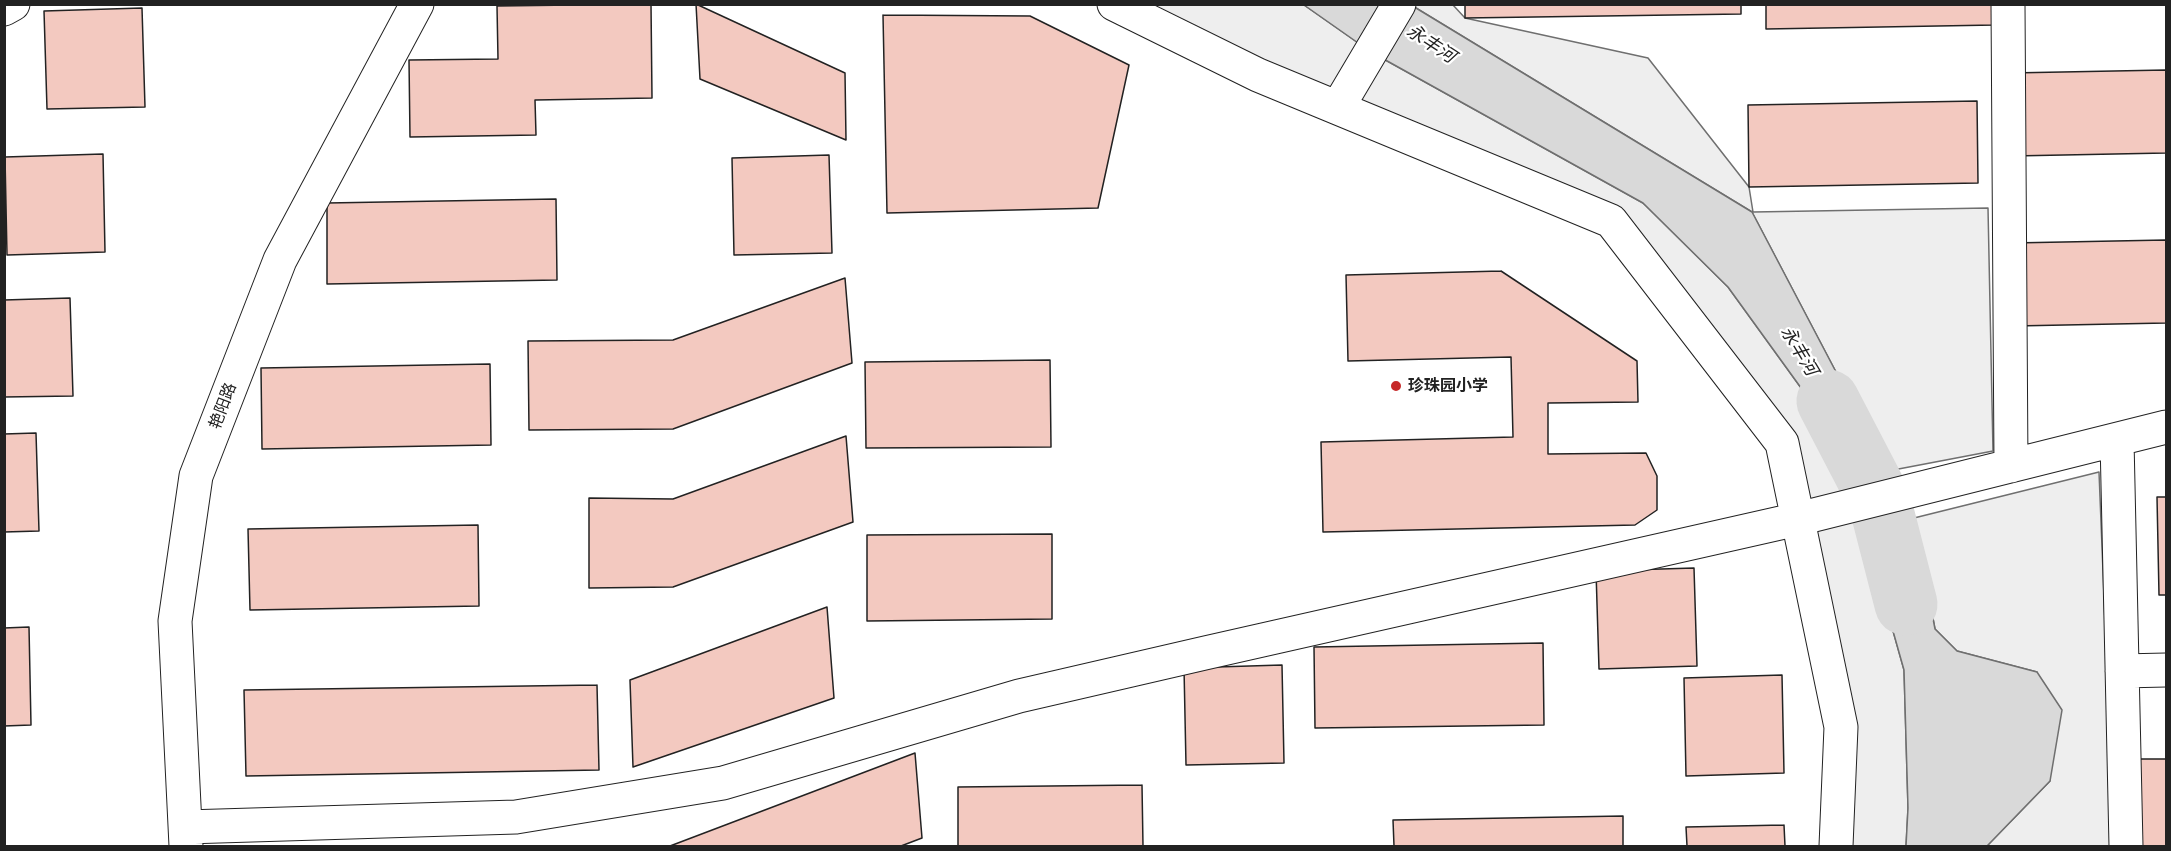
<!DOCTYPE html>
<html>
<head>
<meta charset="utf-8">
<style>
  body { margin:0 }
  #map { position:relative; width:2171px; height:851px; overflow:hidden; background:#fff; font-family:Raleway,sans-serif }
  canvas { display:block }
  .frame { position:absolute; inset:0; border:6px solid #222; pointer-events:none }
</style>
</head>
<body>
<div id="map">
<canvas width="2171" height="851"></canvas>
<div class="frame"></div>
</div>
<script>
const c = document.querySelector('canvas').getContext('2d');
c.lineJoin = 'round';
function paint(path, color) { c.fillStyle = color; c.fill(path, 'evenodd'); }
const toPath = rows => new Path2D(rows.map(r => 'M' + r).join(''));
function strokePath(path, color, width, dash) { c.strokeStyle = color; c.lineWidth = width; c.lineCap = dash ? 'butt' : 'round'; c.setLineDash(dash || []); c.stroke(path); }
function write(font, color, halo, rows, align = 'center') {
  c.font = font + ' Raleway,"Noto Sans SC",sans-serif'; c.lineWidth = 4.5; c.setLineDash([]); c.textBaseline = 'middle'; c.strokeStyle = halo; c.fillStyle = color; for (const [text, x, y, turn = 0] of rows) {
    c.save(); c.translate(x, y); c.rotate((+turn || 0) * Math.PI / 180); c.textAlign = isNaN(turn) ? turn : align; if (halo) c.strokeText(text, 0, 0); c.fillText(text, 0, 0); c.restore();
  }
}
const green = toPath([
  [1114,5,1304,5,1371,52,1643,203,1728,287,1804,392,1840,485,1862,521,1904,670,1908,808,1906,846,1836,846,1841,727,1782,443,1608,220,1114,5],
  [1411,5,1453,5,1465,18,1648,58,1749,187,1753,212,1988,208,1993,451,1888,471,1752,212,1411,5],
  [2099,472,2114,846,1987,846,2050,781,2037,672,1957,651,1935,629,1914,518,2099,472]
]);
const water = toPath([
  [1304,5,1411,5,1752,212,1888,471,1840,485,1804,392,1728,287,1643,203,1371,52,1304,5],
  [1914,518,1935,629,1957,651,2037,672,2062,710,2050,781,1987,846,1906,846,1908,808,1904,670,1862,521,1914,518]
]);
const river = toPath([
  [1828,401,1879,499,1906,604]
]);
const building = toPath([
  [651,4,652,98,535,100,536,135,410,137,409,60,498,59,497,6,651,4],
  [696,4,845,73,846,140,700,79,696,4],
  [1465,4,1741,4,1741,14,1465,18,1465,4],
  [1766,4,1995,4,1995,25,1766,29,1766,4],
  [142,8,145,107,47,109,44,11,142,8],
  [883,15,1030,16,1129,65,1098,208,887,213,883,15],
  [2166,70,2166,153,2012,156,2010,73,2166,70],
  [1977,101,1978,183,1749,187,1748,105,1977,101],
  [103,154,105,252,7,255,5,157,103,154],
  [829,155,832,253,734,255,732,158,829,155],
  [556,199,557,280,327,284,327,203,556,199],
  [2166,240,2166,323,2014,326,2012,243,2166,240],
  [1501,271,1637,361,1638,402,1548,403,1548,454,1646,453,1657,476,1657,510,1635,525,1323,532,1321,442,1513,437,1511,357,1348,361,1346,275,1501,271],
  [845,278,852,363,673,429,529,430,528,341,673,340,845,278],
  [70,298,73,396,4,397,4,300,70,298],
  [1050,360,1051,447,866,448,865,362,1050,360],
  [490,364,491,445,262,449,261,368,490,364],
  [36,433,39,531,4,532,4,434,36,433],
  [846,436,853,522,673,587,589,588,589,498,673,499,846,436],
  [2157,497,2166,497,2166,595,2159,595,2157,497],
  [478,525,479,606,250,610,248,529,478,525],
  [1052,534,1052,619,867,621,867,535,1052,534],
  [1694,568,1697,666,1599,669,1596,571,1694,568],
  [827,607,834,698,633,767,630,680,827,607],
  [29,627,31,725,4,726,4,628,29,627],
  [1543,643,1544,725,1315,728,1314,647,1543,643],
  [1282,665,1284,763,1186,765,1184,668,1282,665],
  [1782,675,1784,773,1686,776,1684,678,1782,675],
  [597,685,599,770,246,776,244,690,597,685],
  [915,753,922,838,901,846,670,846,915,753],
  [2137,759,2166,759,2166,846,2138,846,2137,759],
  [1142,785,1143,846,958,846,958,787,1142,785],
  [1623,816,1623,846,1394,846,1393,820,1623,816],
  [1784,825,1785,846,1687,846,1686,827,1784,825]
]);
const minor = toPath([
  [1114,4,1258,75,1611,221,1782,443,1841,727,1836,846],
  [2008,4,2011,466],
  [4,9,13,4],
  [1338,107,1399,4],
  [2117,440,2126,846],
  [2122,671,2166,670],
  [186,827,516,817,723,783,1019,696,1205,653,1798,519,2166,427],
  [186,846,175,621,196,476,280,260,417,4]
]);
const markers = [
  [1396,386,6,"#c62828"]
];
const poiNames = [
  ["珍珠园小学",1408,386]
];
const streetNames = [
  ["艳阳路",223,406,-69]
];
const waterNames = [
  ["永丰河",1431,44,33],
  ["永丰河",1799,351,59]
];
paint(green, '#eee');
strokePath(green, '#6f6f6f', 1.5);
paint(water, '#d9d9d9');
strokePath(water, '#6f6f6f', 1.5);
strokePath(river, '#d9d9d9', 63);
paint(building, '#f3c9c0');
strokePath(building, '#222', 1.5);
strokePath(minor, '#222', 35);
strokePath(minor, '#fff', 33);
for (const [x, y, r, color] of markers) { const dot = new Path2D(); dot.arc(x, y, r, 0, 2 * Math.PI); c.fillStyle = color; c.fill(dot); strokePath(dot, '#fff', 2); }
write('bold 16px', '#222', '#fff', poiNames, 'left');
write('16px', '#222', '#fff', streetNames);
write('italic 18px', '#222', '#fff', waterNames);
</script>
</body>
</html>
